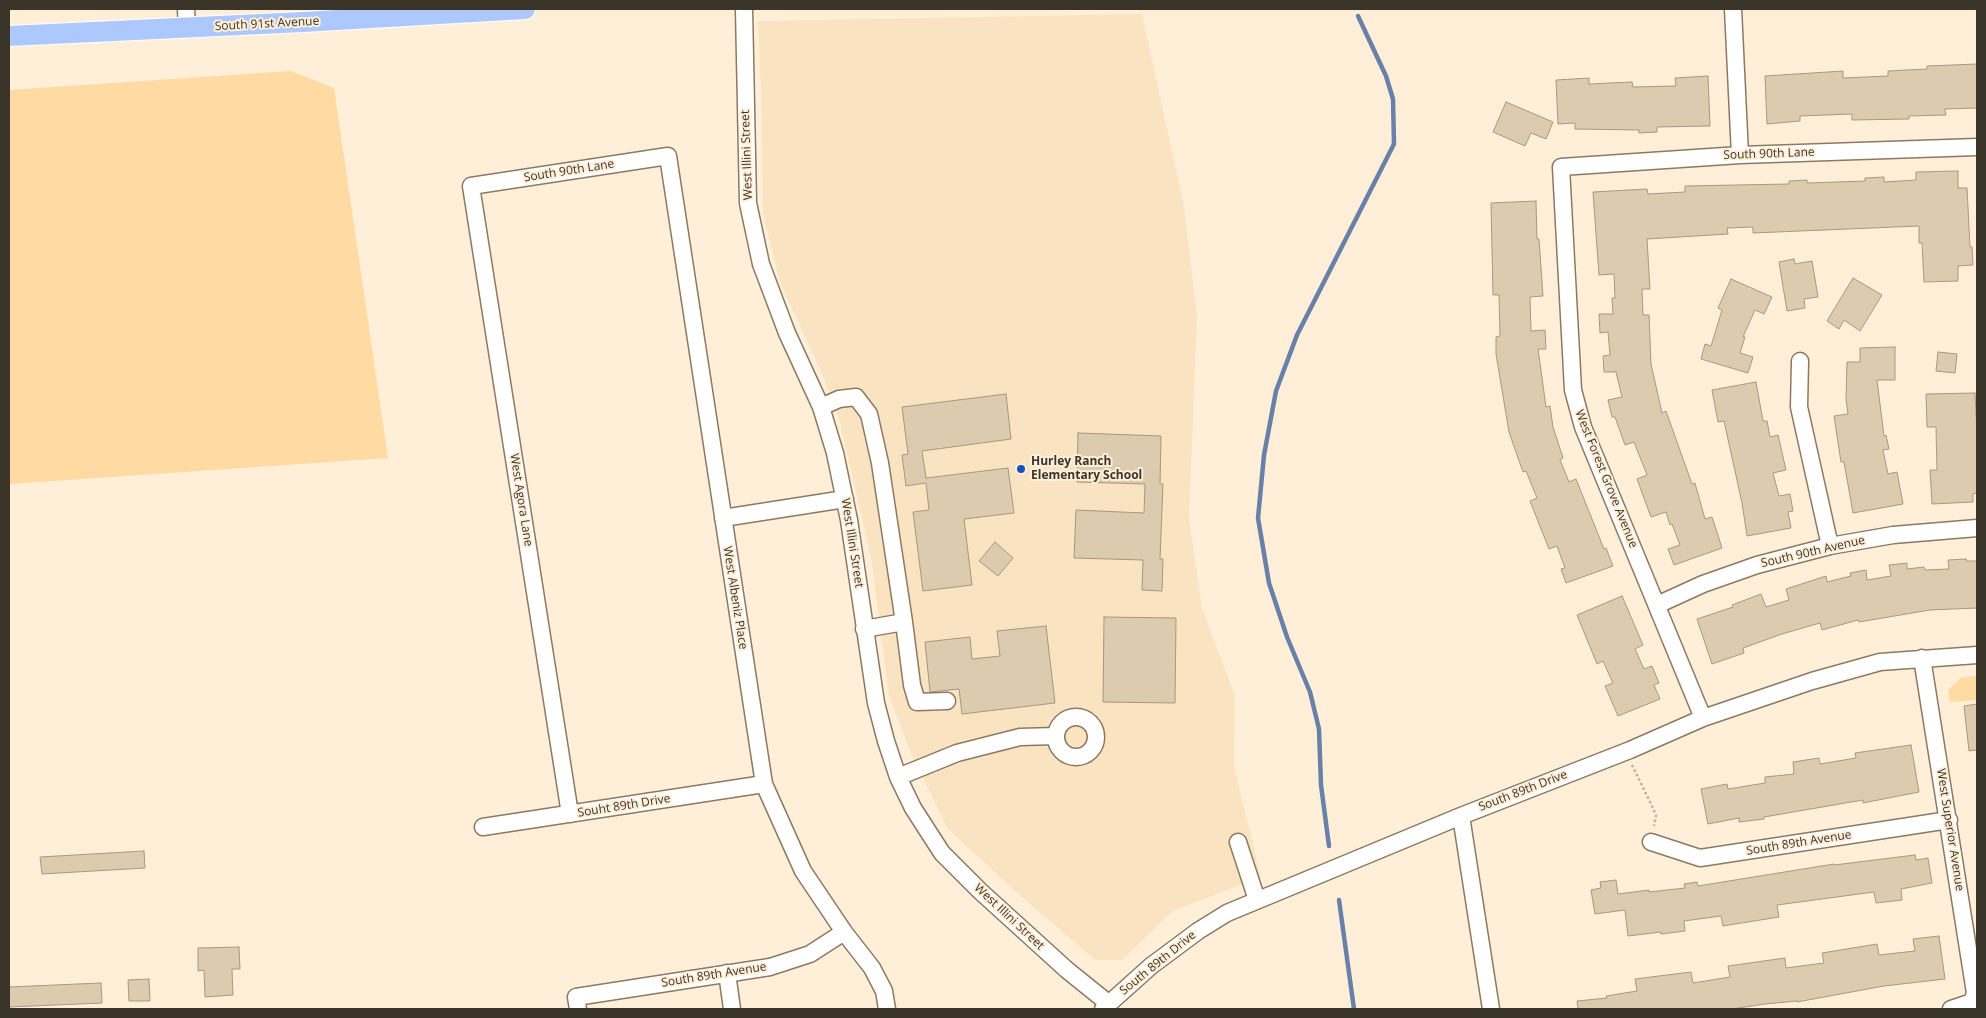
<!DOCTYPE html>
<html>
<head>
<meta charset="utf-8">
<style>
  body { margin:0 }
  #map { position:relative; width:1986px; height:1018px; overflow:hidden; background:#ffefd9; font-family:"Open Sans",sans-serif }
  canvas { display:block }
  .frame { position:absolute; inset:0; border:10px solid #3b3429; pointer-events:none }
</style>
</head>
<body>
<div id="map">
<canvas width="1986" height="1018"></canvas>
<div class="frame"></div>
</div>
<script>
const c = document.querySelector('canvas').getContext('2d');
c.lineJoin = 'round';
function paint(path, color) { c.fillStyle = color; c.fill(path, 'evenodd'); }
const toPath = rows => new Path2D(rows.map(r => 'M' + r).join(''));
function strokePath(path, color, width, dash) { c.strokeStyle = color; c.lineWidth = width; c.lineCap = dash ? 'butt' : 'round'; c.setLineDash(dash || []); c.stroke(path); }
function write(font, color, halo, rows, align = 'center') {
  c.font = font + ' "Open Sans",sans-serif'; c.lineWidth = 4; c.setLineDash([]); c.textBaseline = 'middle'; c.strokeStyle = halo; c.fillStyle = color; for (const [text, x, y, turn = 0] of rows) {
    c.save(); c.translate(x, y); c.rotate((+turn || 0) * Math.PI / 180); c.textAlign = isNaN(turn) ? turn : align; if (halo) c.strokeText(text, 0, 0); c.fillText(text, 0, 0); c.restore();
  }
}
const built = toPath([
  [1142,14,1184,206,1197,317,1189,519,1202,608,1235,696,1234,767,1261,877,1173,911,1122,960,1095,960,1015,891,948,829,911,754,889,696,871,557,839,419,823,376,780,282,763,214,761,91,758,21]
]);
const green = toPath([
  [291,71,334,88,388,458,9,484,9,90],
  [1977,676,1977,700,1950,702,1948,690,1962,677]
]);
const stream = toPath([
  [1329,846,1321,785,1319,729,1310,692,1287,637,1269,583,1258,518,1264,455,1276,391,1297,335,1394,144,1393,99,1386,76,1358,16],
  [1339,900,1354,1009]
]);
const building = toPath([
  [1977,64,1977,108,1945,109,1946,115,1909,116,1909,119,1852,120,1852,114,1800,116,1800,121,1767,124,1765,76,1843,71,1843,78,1888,76,1888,71,1927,69,1927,66,1977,64],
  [1708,76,1710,126,1657,127,1657,132,1639,133,1639,130,1575,129,1575,123,1558,124,1556,80,1589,78,1589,84,1632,82,1633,87,1676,86,1675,78,1708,76],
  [1506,102,1553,122,1546,139,1531,133,1525,146,1493,132,1506,102],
  [1958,171,1958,188,1967,188,1970,247,1972,247,1973,265,1958,266,1958,281,1924,282,1922,243,1919,243,1919,226,1753,233,1753,227,1727,228,1728,234,1647,239,1650,289,1642,289,1643,315,1649,315,1651,364,1662,413,1666,411,1692,484,1695,483,1705,519,1712,517,1722,548,1674,565,1668,549,1680,545,1672,524,1670,525,1666,512,1651,517,1637,479,1647,475,1634,442,1625,445,1615,417,1612,417,1608,400,1622,397,1616,372,1604,372,1603,356,1610,355,1608,332,1600,333,1599,314,1613,314,1612,298,1615,298,1614,274,1599,275,1593,192,1647,189,1648,194,1685,192,1685,186,1789,184,1789,181,1807,180,1807,183,1865,181,1865,178,1884,177,1884,182,1916,180,1916,172,1958,171],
  [1536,201,1537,239,1539,239,1543,296,1530,297,1531,331,1545,330,1546,349,1538,349,1546,407,1550,406,1553,427,1563,458,1560,460,1569,482,1576,479,1604,549,1606,548,1613,566,1566,583,1561,569,1565,568,1557,546,1549,549,1530,501,1537,498,1526,471,1523,472,1509,432,1496,354,1496,337,1500,336,1499,295,1493,295,1491,203,1536,201],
  [1794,259,1795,264,1812,261,1818,297,1804,299,1805,308,1787,311,1779,262,1794,259],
  [1853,278,1882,295,1860,331,1844,320,1839,329,1827,321,1853,278],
  [1731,279,1772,297,1764,314,1755,310,1743,337,1745,337,1740,353,1753,357,1748,373,1701,359,1705,344,1711,346,1722,310,1718,308,1731,279],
  [1895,347,1895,380,1877,380,1884,436,1886,435,1889,449,1883,450,1888,474,1897,472,1903,504,1853,513,1844,462,1841,462,1834,416,1848,414,1846,399,1847,362,1860,362,1860,348,1895,347],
  [1938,352,1957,354,1955,373,1936,371,1938,352],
  [1756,382,1763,421,1767,421,1770,437,1778,435,1786,470,1773,473,1779,496,1790,494,1793,511,1788,512,1791,528,1747,536,1742,503,1724,421,1718,422,1712,390,1756,382],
  [1975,393,1977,431,1977,493,1973,494,1973,502,1932,504,1930,470,1937,470,1936,427,1927,427,1926,394,1975,393],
  [1006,394,1011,439,922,451,926,478,1008,468,1014,513,964,519,972,585,923,591,913,512,929,510,926,483,906,486,902,455,908,454,902,407,1006,394],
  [1078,433,1161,436,1160,484,1163,484,1160,559,1163,559,1162,591,1142,590,1143,560,1074,558,1076,510,1144,513,1145,484,1077,482,1078,433],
  [995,542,1013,558,998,576,979,561,995,542],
  [1966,559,1967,561,1977,561,1977,608,1930,610,1859,622,1858,620,1822,630,1820,623,1782,634,1743,648,1744,653,1712,664,1697,619,1733,607,1732,605,1761,594,1766,607,1789,600,1786,589,1826,576,1827,582,1851,576,1850,573,1866,570,1867,580,1891,576,1889,565,1907,563,1907,569,1924,567,1925,570,1949,569,1948,560,1966,559],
  [1622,596,1643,645,1635,649,1644,669,1652,666,1659,683,1654,685,1660,699,1618,716,1605,686,1613,683,1603,661,1597,664,1577,615,1622,596],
  [1104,617,1176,618,1175,703,1103,702,1104,617],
  [1046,626,1055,703,962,714,959,689,930,692,925,642,970,637,972,659,1000,656,997,631,1046,626],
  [1977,704,1977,750,1969,751,1964,706,1977,704],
  [1911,745,1919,792,1863,803,1863,800,1764,817,1764,819,1739,822,1739,818,1708,824,1701,789,1727,784,1728,789,1765,783,1765,777,1794,774,1793,762,1819,758,1820,764,1856,758,1855,753,1911,745],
  [144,851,145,868,42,874,40,857,144,851],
  [1915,855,1916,860,1928,858,1932,883,1901,889,1902,900,1876,903,1874,892,1777,905,1779,917,1723,926,1721,916,1684,921,1685,931,1661,934,1661,932,1628,936,1625,910,1595,914,1591,890,1601,888,1600,882,1616,880,1618,894,1649,890,1649,892,1685,888,1684,884,1697,882,1698,886,1834,864,1834,865,1915,855],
  [1939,936,1945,979,1884,986,1797,1002,1797,1001,1765,1004,1732,1009,1578,1009,1577,1001,1607,998,1606,996,1637,991,1635,979,1691,972,1693,983,1730,977,1728,966,1785,958,1786,968,1824,963,1822,953,1877,944,1879,955,1915,951,1913,939,1939,936],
  [239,947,240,969,232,969,233,995,205,997,204,970,198,971,198,948,239,947],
  [149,979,150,1001,129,1001,128,980,149,979],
  [101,983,102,1003,9,1007,9,987,101,983]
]);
const path = toPath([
  [1632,765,1653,808,1656,816,1654,826]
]);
const minor = toPath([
  [186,9,187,28],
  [744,9,748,203,761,264,787,333,821,407,835,453,849,520,876,703,886,741,898,777,913,808,942,853,980,891,1067,970,1108,1003],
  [1733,9,1740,155],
  [1800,361,1799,407,1830,546],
  [821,407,839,399,856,397,869,414,880,463,904,622,864,629],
  [723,518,845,499],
  [1657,605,1703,584,1757,565,1830,546,1893,535,1977,528],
  [904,622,912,685,917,702,947,701],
  [1922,658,1975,993,1972,1002,1951,1009],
  '1056 737a20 20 0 1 1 40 0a20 20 0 1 1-40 0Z',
  [1703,718,1583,427,1573,390,1561,167,1740,155,1977,147],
  [898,777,957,753,1020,737,1056,736],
  [570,814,471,186,668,156,764,784,803,871,844,932,872,968,884,991,887,1009],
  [1461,816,1491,1009],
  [483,827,764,784],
  [1238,842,1257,900],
  [1651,842,1700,858,1949,820],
  [727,973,732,1009],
  [578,1009,576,997,770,967,810,954,844,932],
  [1103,1009,1151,966,1198,931,1227,913,1461,816,1630,750,1703,718,1812,681,1880,662,1977,655]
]);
const major = toPath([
  [9,36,303,22,525,9]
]);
const markers = [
  [1021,469,5,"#1852be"]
];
const streetNames = [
  ["South 91st Avenue",267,24,-3],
  ["South 90th Lane",1769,154,-2],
  ["West Illini Street",747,155,-92],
  ["South 90th Lane",569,171,-9],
  ["West Forest Grove Avenue",1606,479,68],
  ["West Agora Lane",521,500,81],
  ["West Illini Street",852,543,81],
  ["South 90th Avenue",1813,552,-13],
  ["West Albeniz Place",735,598,81],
  ["South 89th Drive",1523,791,-21],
  ["Souht 89th Drive",624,806,-9],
  ["West Superior Avenue",1950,830,81],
  ["South 89th Avenue",1799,843,-9],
  ["West Illini Street",1009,917,43],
  ["South 89th Drive",1158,963,-39],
  ["South 89th Avenue",714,975,-9]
];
const poiNames = [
  ["Hurley Ranch",1031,462],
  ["Elementary School",1031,476]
];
paint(built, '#fae3c1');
paint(green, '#ffdaa3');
strokePath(stream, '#6980a9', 4.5);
paint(building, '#ddcbb0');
strokePath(building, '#a9977e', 1);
strokePath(minor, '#8b7a61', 19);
strokePath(major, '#fff', 22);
strokePath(path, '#beb19e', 2.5, [2.5, 2.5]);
strokePath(minor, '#fff', 16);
strokePath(major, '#acc8fd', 20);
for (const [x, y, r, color] of markers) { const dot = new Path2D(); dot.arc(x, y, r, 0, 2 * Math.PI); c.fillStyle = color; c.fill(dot); strokePath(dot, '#ffefd9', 2); }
write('12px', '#3b3429', '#ffefd9', streetNames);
write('bold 12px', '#3b3429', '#ffefd9', poiNames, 'left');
</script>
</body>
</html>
